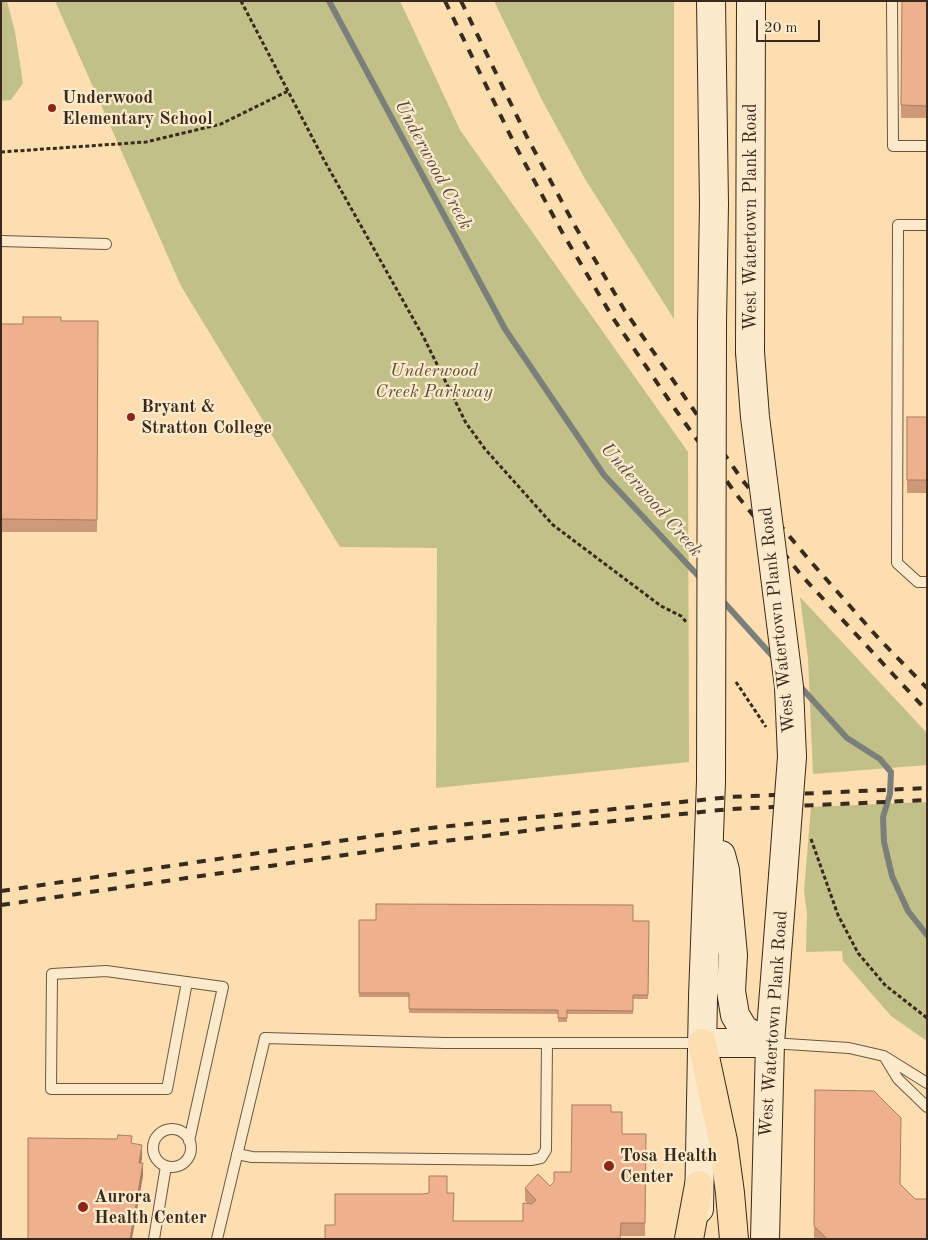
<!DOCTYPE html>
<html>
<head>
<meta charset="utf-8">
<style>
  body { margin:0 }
  #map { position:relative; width:928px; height:1240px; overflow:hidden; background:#fcdeb1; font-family:"Old Standard TT",serif }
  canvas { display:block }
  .frame { position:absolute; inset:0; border:2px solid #382b1b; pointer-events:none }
  .scale { position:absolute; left:756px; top:20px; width:64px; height:22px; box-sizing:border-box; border:2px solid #382b1b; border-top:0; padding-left:6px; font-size:15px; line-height:18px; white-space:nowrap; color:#382b1b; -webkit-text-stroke:4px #fdeacc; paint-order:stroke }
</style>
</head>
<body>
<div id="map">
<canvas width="928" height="1240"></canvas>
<div class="frame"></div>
<div class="scale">20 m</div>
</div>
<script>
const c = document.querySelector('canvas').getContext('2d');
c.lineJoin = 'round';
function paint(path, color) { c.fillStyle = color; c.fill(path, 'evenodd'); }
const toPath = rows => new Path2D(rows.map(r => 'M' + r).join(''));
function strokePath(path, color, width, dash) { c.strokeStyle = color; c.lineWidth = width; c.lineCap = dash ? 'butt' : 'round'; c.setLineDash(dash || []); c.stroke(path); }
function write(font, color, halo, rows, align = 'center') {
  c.font = font + ' "Old Standard TT",serif'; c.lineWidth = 4.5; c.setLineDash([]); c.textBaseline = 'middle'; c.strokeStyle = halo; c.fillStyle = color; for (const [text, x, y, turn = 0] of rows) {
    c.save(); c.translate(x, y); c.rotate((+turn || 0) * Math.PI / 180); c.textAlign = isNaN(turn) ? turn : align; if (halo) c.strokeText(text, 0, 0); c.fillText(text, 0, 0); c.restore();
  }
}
const green = toPath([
  [1,1,7,1,15,32,23,83,11,100,1,101],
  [55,1,400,1,460,130,688,452,689,762,436,788,437,548,340,547,181,286],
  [494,1,674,1,674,319,585,179,542,100],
  [800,597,927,733,927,765,813,774,808,658],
  [927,802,927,1041,891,1016,843,961,842,951,806,952,807,913,804,891,811,807]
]);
const stream = toPath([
  [329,1,505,329,604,475,703,581],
  [721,599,776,660],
  [798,684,847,738,880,759,891,772,890,794,883,817,884,842,892,876,908,911,927,935]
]);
const path = toPath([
  [241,1,324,160,424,338,466,423,485,449,553,525,661,606,681,616,687,623],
  [1,152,146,142,221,124,288,91],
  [736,682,766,727],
  [811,839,838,915,858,953,885,985,927,1018]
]);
const lane = toPath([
  [892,1,893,146,927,146],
  [927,225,898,225,897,563,918,582,927,582],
  [1,241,106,244],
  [187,982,167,1089,51,1089,52,974,106,971,223,987,189,1141],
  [771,1043,849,1048,884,1056,898,1079,927,1107],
  [887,1058,927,1083],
  '153 1148a19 19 0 1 1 38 0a19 19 0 1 1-38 0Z',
  [237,1154,252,1157,531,1160,541,1158,546,1150,547,1043],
  [154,1239,166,1166],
  [217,1239,265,1038,444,1043,701,1043]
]);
const secondary = toPath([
  [711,1,714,204,712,323],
  [750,352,751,1],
  [721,855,725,870,733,955,731,991,735,1015,744,1030,770,1043],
  [702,1043,768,1043],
  [699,1209,703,997,711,781],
  [765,1239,770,1043,783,876]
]);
const primary = toPath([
  [702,1043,723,1141,730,1193,734,1239],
  [689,1239,699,1185]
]);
const rail = toPath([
  [445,1,515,145,562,232,613,318,675,409,736,494,802,576,927,711],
  [461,1,528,139,575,226,625,311,743,481,811,562,880,640,927,688],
  [1,891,421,829,730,797,927,788],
  [1,905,421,844,557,827,730,809,927,800]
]);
const secondaryBridge = toPath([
  [750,352,755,417,789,687,792,757,783,876],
  [711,781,712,323]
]);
const wall = toPath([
  [902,1,927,1,927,118,901,118],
  [61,321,98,321,97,532,1,532,1,324,23,324],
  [907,417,927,417,927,493,907,493],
  [359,920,649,921,648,999,633,999,633,1014,567,1014,567,1022,558,1022,558,1014,409,1013,409,997,359,997],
  [815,1090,900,1184,927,1239,814,1238],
  [611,1112,622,1134,646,1134,645,1236,621,1236,335,1225,423,1194,447,1193,453,1221,523,1221,527,1203,525,1201,525,1188,550,1186,554,1182,571,1172]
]);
const shadedWall = toPath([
  [142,1145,142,1158,139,1176,139,1163],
  [143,1163,143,1176,132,1239,130,1239]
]);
const building = toPath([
  [902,1,927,1,927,106,901,105,902,1],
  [23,317,61,317,61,321,98,321,97,520,1,519,1,324,23,324,23,317],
  [907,417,927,417,927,480,907,480,907,417],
  [376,904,633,905,633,921,649,921,648,995,633,995,633,1011,567,1010,567,1018,558,1018,558,1010,409,1009,409,993,359,993,359,920,376,920,376,904],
  [815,1090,874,1091,901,1118,900,1184,915,1199,927,1199,927,1239,827,1239,814,1226,815,1090],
  [572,1105,611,1105,611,1112,622,1112,622,1134,646,1134,645,1223,621,1223,620,1239,325,1239,325,1225,335,1225,335,1194,423,1194,429,1193,429,1176,447,1176,447,1193,454,1193,453,1221,523,1221,523,1203,532,1204,536,1200,525,1188,538,1174,550,1186,554,1182,554,1172,571,1172,572,1105],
  [118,1135,132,1136,131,1143,142,1145,139,1163,143,1163,130,1239,28,1239,28,1138,117,1139,118,1135]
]);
const markers = [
  [52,108,5,"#8f2418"],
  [131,417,5,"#8f2418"],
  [609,1166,6,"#8f2418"],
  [83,1207,6,"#8f2418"]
];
const poiNames = [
  ["Underwood",62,98],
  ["Elementary School",62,119],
  ["Bryant &",141,407],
  ["Stratton College",141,428],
  ["Tosa Health",620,1156],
  ["Center",620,1177],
  ["Aurora",94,1197],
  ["Health Center",94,1218]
];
const streetNames = [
  ["West Watertown Plank Road",751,217,-90],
  ["West Watertown Plank Road",778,620,-96],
  ["West Watertown Plank Road",774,1024,-86]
];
const parkNames = [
  ["Underwood",434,371],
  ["Creek Parkway",434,392]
];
const waterNames = [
  ["Underwood Creek",433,165,62],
  ["Underwood Creek",651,500,49]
];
paint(green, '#c2c089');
strokePath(stream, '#7a8079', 6);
strokePath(lane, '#695840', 12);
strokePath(secondary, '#382b1b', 30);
strokePath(primary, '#382b1b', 30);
strokePath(path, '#382b1b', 3, [4, 2.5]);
strokePath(lane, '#fdeacc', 10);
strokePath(secondary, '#fdeacc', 28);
strokePath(primary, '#fcdeb1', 28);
strokePath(rail, '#382b1b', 4, [9, 9]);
strokePath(secondaryBridge, '#382b1b', 30, []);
strokePath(secondaryBridge, '#fdeacc', 28);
paint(wall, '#ce9879');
paint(shadedWall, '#a77c63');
paint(building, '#efb18d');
strokePath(building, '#a77c63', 1);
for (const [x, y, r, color] of markers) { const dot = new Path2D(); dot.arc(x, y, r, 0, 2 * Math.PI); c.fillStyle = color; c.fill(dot); strokePath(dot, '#fdeacc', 2); }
write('bold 18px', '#382b1b', '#fdeacc', poiNames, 'left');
write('18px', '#382b1b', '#fdeacc', streetNames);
write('italic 18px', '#5a5036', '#fdeacc', parkNames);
write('italic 19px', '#544e42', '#fdeacc', waterNames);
</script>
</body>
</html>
